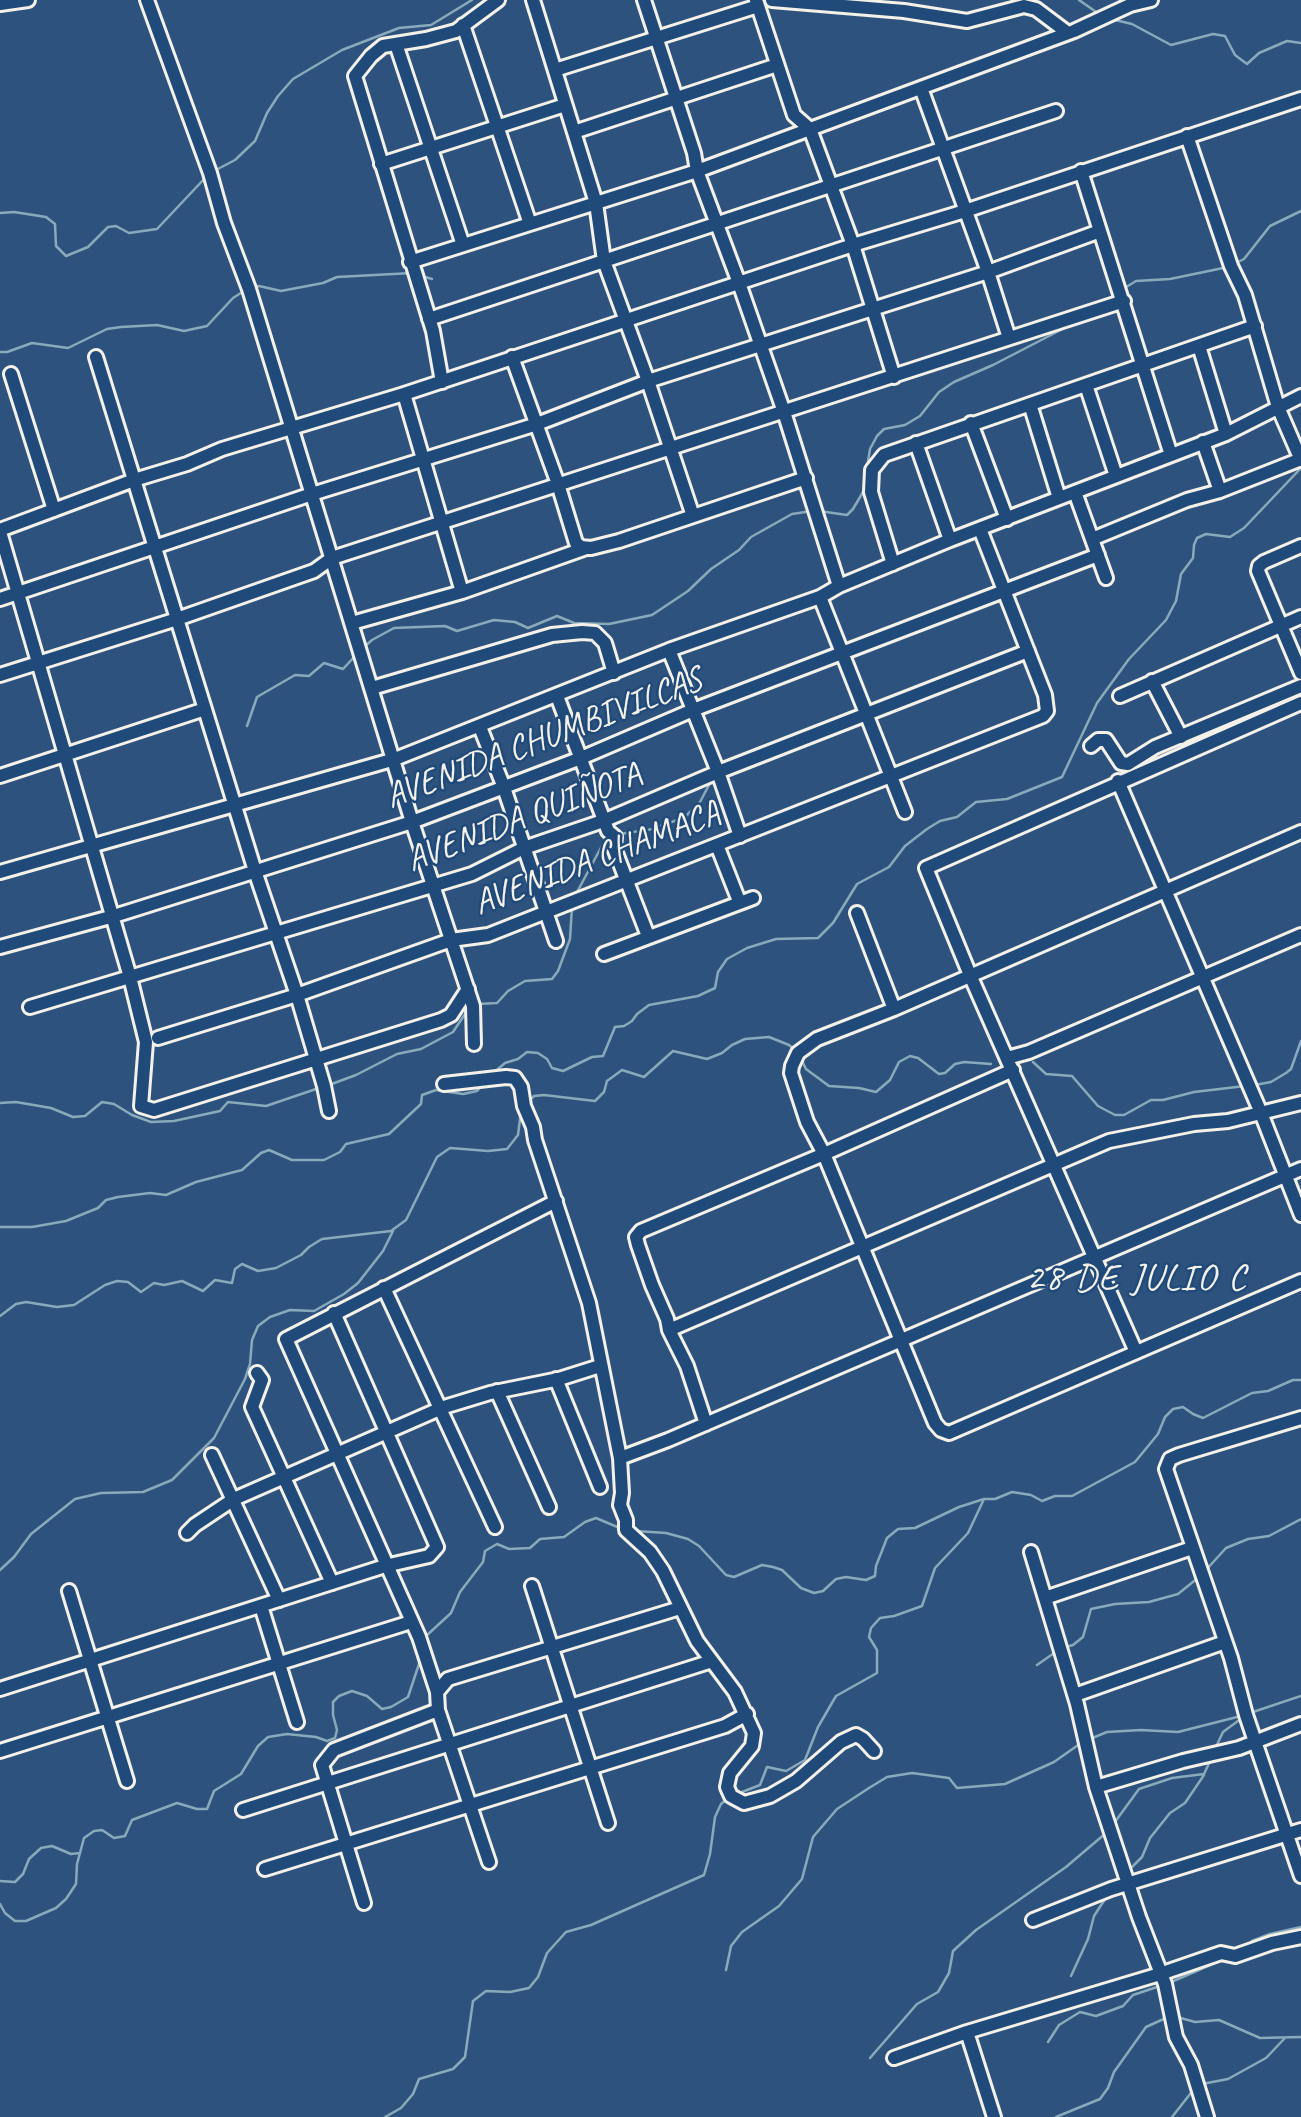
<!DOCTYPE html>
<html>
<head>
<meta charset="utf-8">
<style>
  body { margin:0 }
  canvas { display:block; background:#2e527e }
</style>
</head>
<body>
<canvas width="1301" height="2117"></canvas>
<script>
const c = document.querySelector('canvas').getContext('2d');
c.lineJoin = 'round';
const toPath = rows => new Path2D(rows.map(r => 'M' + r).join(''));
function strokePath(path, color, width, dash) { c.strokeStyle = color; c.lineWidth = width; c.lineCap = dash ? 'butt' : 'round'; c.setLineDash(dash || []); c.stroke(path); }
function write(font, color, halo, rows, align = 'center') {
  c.font = font + ' Caveat,sans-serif'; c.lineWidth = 5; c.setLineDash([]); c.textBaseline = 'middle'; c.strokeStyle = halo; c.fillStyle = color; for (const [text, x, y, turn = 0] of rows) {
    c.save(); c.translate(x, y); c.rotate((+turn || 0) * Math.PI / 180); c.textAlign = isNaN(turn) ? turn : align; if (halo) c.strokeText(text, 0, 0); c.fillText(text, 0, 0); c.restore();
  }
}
const stream = toPath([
  [1079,0,1099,14],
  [1111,19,1132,24,1171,45,1213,34,1225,36,1235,55,1247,64,1259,53,1287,41,1301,43],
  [214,171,235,160,255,141,267,113,278,96,293,79,342,50,399,28,431,25,472,0],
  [0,213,14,212,46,217,55,224,56,246,66,256,88,247,108,227,116,226,129,233,157,229,206,177],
  [1234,264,1244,259,1270,226,1301,211],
  [422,276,432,279],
  [254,288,259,286,281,291,323,283,337,277,412,273],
  [1123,289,1136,281,1170,279,1228,267],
  [0,352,7,352,32,343,68,348,107,329,121,327,157,325,184,331,207,326,233,298,244,291],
  [819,511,847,515,853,509,863,492,870,449,877,436,884,429,905,425,920,416,939,392,954,382,993,365,1078,321],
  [363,648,372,640,394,628,445,626,457,631,494,620,515,622,528,628,557,616,574,623,609,624,652,615,688,591,711,569,739,550,751,537,792,514,812,511],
  [247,726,257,697,295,675,309,676,324,663,343,669,356,655],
  [620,834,653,829,685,817,700,802,710,783],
  [576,894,604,842,611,839],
  [478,1004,497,1003,508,991,525,981,552,979,558,971,570,939,572,907],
  [801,1059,806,1069,829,1086,859,1088,876,1092,890,1080,899,1062,910,1056,918,1058,939,1074,945,1073,955,1064,964,1062,991,1064],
  [1033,1062,1046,1074,1072,1076,1098,1106,1115,1115,1124,1115,1151,1100,1163,1100,1194,1092,1245,1086],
  [492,1074,505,1063,518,1059,527,1052,538,1053,547,1059,552,1068,563,1071,592,1057,603,1056,615,1027,624,1026,632,1021,637,1014,649,1005,698,996,715,988,718,972,727,959,747,948,776,939,818,938,833,923,857,884,889,867,905,846,927,829,940,821,957,817,976,802,1007,799,1062,777,1097,703,1129,659,1166,620,1176,601,1181,574,1193,558,1194,545,1197,538,1206,534,1230,537,1244,528,1301,468],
  [329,1085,356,1075,397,1054,421,1049,453,1032,469,1008],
  [1255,1085,1271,1082,1286,1073,1291,1069,1301,1041],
  [0,1103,16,1102,51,1108,73,1117,85,1116,102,1102,114,1104,132,1115,151,1122,174,1121,220,1111,228,1102,266,1106,319,1088],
  [527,1103,534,1096,544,1095,595,1101,604,1092,607,1081,622,1070,644,1077,673,1051,707,1059,722,1053,732,1045,745,1039,769,1037,789,1045,796,1051],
  [0,1227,32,1227,66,1221,98,1208,106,1200,118,1197,150,1193,166,1195,196,1182,242,1170,261,1153,269,1150,292,1160,324,1160,340,1152,346,1144,389,1134,421,1104,422,1095,436,1090,463,1094,477,1091,483,1084],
  [0,1316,16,1304,26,1302,57,1307,74,1305,105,1285,117,1281,128,1282,141,1292,154,1283,164,1285,182,1281,203,1291,215,1280,232,1283,235,1269,242,1264,258,1271,276,1268,301,1255,309,1247,322,1239,391,1231,406,1220,437,1157,450,1148,488,1151,507,1149,518,1135,521,1111],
  [636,1531,666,1533,688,1539,699,1546,726,1575,734,1577,762,1565,773,1567,782,1570,801,1588,814,1593,823,1591,836,1579,846,1577,866,1580,875,1576,876,1566,887,1538,898,1529,915,1528,959,1507,984,1499,995,1499,1012,1492,1031,1495,1042,1501,1055,1496,1072,1496,1135,1462,1158,1434,1165,1417,1173,1409,1183,1407,1193,1414,1203,1418,1252,1393,1268,1391,1293,1380,1301,1380],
  [0,1570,14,1557,31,1534,75,1499,101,1493,143,1492,172,1480,214,1438,245,1379,250,1364,252,1340,258,1326,270,1317,290,1310,314,1311,344,1294,358,1283,383,1251,393,1231],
  [1206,1570,1226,1548,1248,1539,1269,1536,1301,1519],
  [425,1637,451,1613,460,1592,483,1562,485,1551,497,1544,509,1549,530,1548,540,1539,564,1537,585,1522,596,1518,622,1529],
  [1063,1648,1073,1645,1083,1637,1091,1609,1115,1604,1149,1602,1178,1594,1199,1577],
  [1037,1665,1057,1651],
  [1250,1713,1301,1696],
  [1090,1739,1107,1732,1141,1730,1178,1732,1241,1716],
  [1215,1749,1223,1732,1242,1718],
  [737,1794,760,1785,767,1767,786,1771,805,1760,818,1727,836,1696,877,1673,877,1650,869,1637,871,1628,880,1618,894,1616,922,1606,935,1568,968,1533,984,1499],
  [1112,1826,1139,1789,1172,1778,1204,1774,1211,1759],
  [1129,1870,1142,1857,1150,1838,1170,1813,1185,1803,1204,1775],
  [0,1881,15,1882,23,1874,29,1859,41,1848,52,1846,71,1854,80,1853],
  [0,1904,5,1913,15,1921,26,1921,56,1908,66,1899,76,1884,77,1864,84,1838,94,1831,102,1830,114,1838,125,1836,132,1820,177,1803,197,1809,207,1809,214,1791,241,1774,258,1746,268,1737,287,1734,316,1737,327,1741,335,1738,337,1730,333,1715,333,1702,339,1696,352,1691,367,1696,382,1709,391,1707,408,1697,421,1658],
  [1250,1945,1252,1941,1270,1934,1301,1927],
  [726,1970,731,1946,742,1932,779,1906,802,1879,813,1837,837,1809,869,1788,887,1777,912,1773,949,1778,957,1788,1005,1784,1054,1762,1081,1743],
  [1071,1976,1088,1939,1094,1916,1107,1896],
  [1169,1983,1224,1959],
  [1177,2017,1195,2022,1219,2020,1260,2038,1301,2037],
  [1048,2042,1059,2025,1080,2012,1096,2016,1123,2006,1133,1995,1163,1985],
  [870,2058,917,2004,938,1992,949,1973,953,1951,976,1930,1066,1867,1106,1833],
  [1202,2084,1228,2079,1266,2058,1285,2038],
  [385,2117,401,2108,413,2094,419,2079,453,2069,465,2057,473,2001,486,1991,510,1992,529,1988,538,1977,547,1953,566,1932,591,1925,704,1875,710,1854,715,1817,721,1804,728,1798],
  [1056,2117,1100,2099,1108,2088,1114,2072,1146,2027,1168,2017],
  [1172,2117,1194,2089]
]);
const minor = toPath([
  [147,0,210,173,224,223,249,289,412,822,473,1006,474,1044],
  [533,0,596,203,604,261,648,381,693,516],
  [644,0,694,153,697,171,739,283,784,412,839,586],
  [756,0,794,115,810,129,853,245,894,377],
  [772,0,904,11,967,21,1024,6,1036,9,1068,33],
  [0,4,28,0],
  [463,25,530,224],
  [396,44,463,245],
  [555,70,758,6],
  [921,88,988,272,1009,338],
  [574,132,777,65],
  [1187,136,1231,266,1245,295,1278,407,1301,460],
  [381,164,565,105],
  [1081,171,1171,455],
  [410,262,697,171,1074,31,1130,5,1151,0],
  [429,319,1056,111],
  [1199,346,1226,434],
  [96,357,255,871,297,995,324,1086,329,1111],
  [512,357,558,484,576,543,581,547,591,548,619,541,806,478],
  [11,374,54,510],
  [442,382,433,331,355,76,371,56,383,46,426,39,456,31,498,0],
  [1086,385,1116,476],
  [404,394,462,592],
  [1030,404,1059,498],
  [971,423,1007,519],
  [1203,442,1220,491],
  [916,443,950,540],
  [1075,492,1106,578],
  [0,530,134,480,187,464,222,449,404,394,853,245,965,211,1301,99],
  [0,532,130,977,146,1042,141,1106,154,1110,441,1020,451,1015,468,989],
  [1092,539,1187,500,1220,491,1301,459],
  [1301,546,1264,562,1259,566,1258,571,1301,673],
  [893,564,871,492,872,470,884,455,1255,326],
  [820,597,905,812],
  [0,599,312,494,537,424,648,381,988,272,1100,231],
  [352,623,462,592,586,548],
  [669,650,718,772,740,836],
  [0,675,177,619,314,571,332,558,1124,301],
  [1152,681,1181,737],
  [372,688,552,635,582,632,595,633,605,643,614,673],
  [557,696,608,831,615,837,614,848,648,936],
  [1120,696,1301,617],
  [480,727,503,785,556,941],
  [1091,746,1098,740,1106,740,1121,763,1128,764,1155,747,1301,686],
  [0,776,205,709],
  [1118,781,1261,1113,1301,1215],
  [1301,832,894,1009,817,1039,798,1053,792,1066,791,1073,807,1122,824,1154,935,1423,941,1430,949,1433,1301,1281],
  [717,845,739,901],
  [0,872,395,759,669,650,820,597,839,586,950,540,1226,434,1301,396],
  [857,913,894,1009],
  [0,947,114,916,412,822,581,758,693,710,1098,555],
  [604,954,753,898],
  [30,1007,472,874,524,848,603,821,718,772,1028,651],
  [158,1038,297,995,451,940,488,935,1043,716,1047,711,1045,695,980,529],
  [1007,1058,1029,1052,1301,935],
  [444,1084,506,1077,515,1078,521,1087,524,1106,533,1127,535,1140,589,1303,620,1458,622,1493,620,1505,626,1520,626,1530,650,1552,663,1571,697,1641,735,1692,754,1733,752,1746,730,1773,727,1787,731,1796,744,1803,770,1796,796,1781,841,1742,856,1735,863,1739,874,1751],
  [384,1288,495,1527],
  [669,1330,1109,1141,1194,1124,1228,1121,1301,1103],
  [1136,1352,970,975,926,868,1301,703],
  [257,1373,262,1380,252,1407,332,1583],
  [556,1379,600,1487],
  [497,1391,549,1507],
  [1301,1418,1179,1455,1170,1459,1166,1469,1231,1658,1246,1715,1301,1876],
  [706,1424,687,1366,669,1330,667,1319,652,1285,638,1245,636,1237,641,1231,824,1154,1013,1070],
  [212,1455,279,1600],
  [620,1458,668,1440,1301,1169],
  [187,1533,195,1525,234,1499,444,1407,490,1393,559,1379,600,1366],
  [1031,1552,1077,1704,1096,1787,1139,1917,1165,1984,1176,2037,1191,2065,1207,2117],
  [532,1586,608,1823],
  [69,1591,127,1781],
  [1045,1598,1192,1548],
  [261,1606,297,1722],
  [0,1689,385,1566,429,1556,437,1547,334,1313],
  [437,1692,419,1637,286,1339,556,1201],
  [1075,1695,1225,1642],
  [0,1751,411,1622],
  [1096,1787,1183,1761,1239,1748,1301,1724],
  [243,1810,712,1661],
  [489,1862,438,1710,437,1692,448,1679,680,1608],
  [265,1869,725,1726,747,1714],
  [364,1903,322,1765,334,1750,438,1710],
  [1033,1920,1111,1889,1301,1830],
  [967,2032,994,2117],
  [894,2058,967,2032,1160,1974,1221,1953,1235,1956,1272,1943,1301,1937]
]);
const streetNames = [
  ["AVENIDA CHUMBIVILCAS",544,739,-21],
  ["AVENIDA QUIÑOTA",524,818,-21],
  ["AVENIDA CHAMACA",597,859,-21]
];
const neighbourhoodNames = [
  ["28 DE JULIO C",1137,1279]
];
strokePath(stream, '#89aaba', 2.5);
strokePath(minor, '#f4f1e8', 18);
strokePath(minor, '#1f4a7a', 12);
write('35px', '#f4f1e8', '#1f4a7a', streetNames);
c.letterSpacing = '2px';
write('37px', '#f4f1e8', '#1f4a7a', neighbourhoodNames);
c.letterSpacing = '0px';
</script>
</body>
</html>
